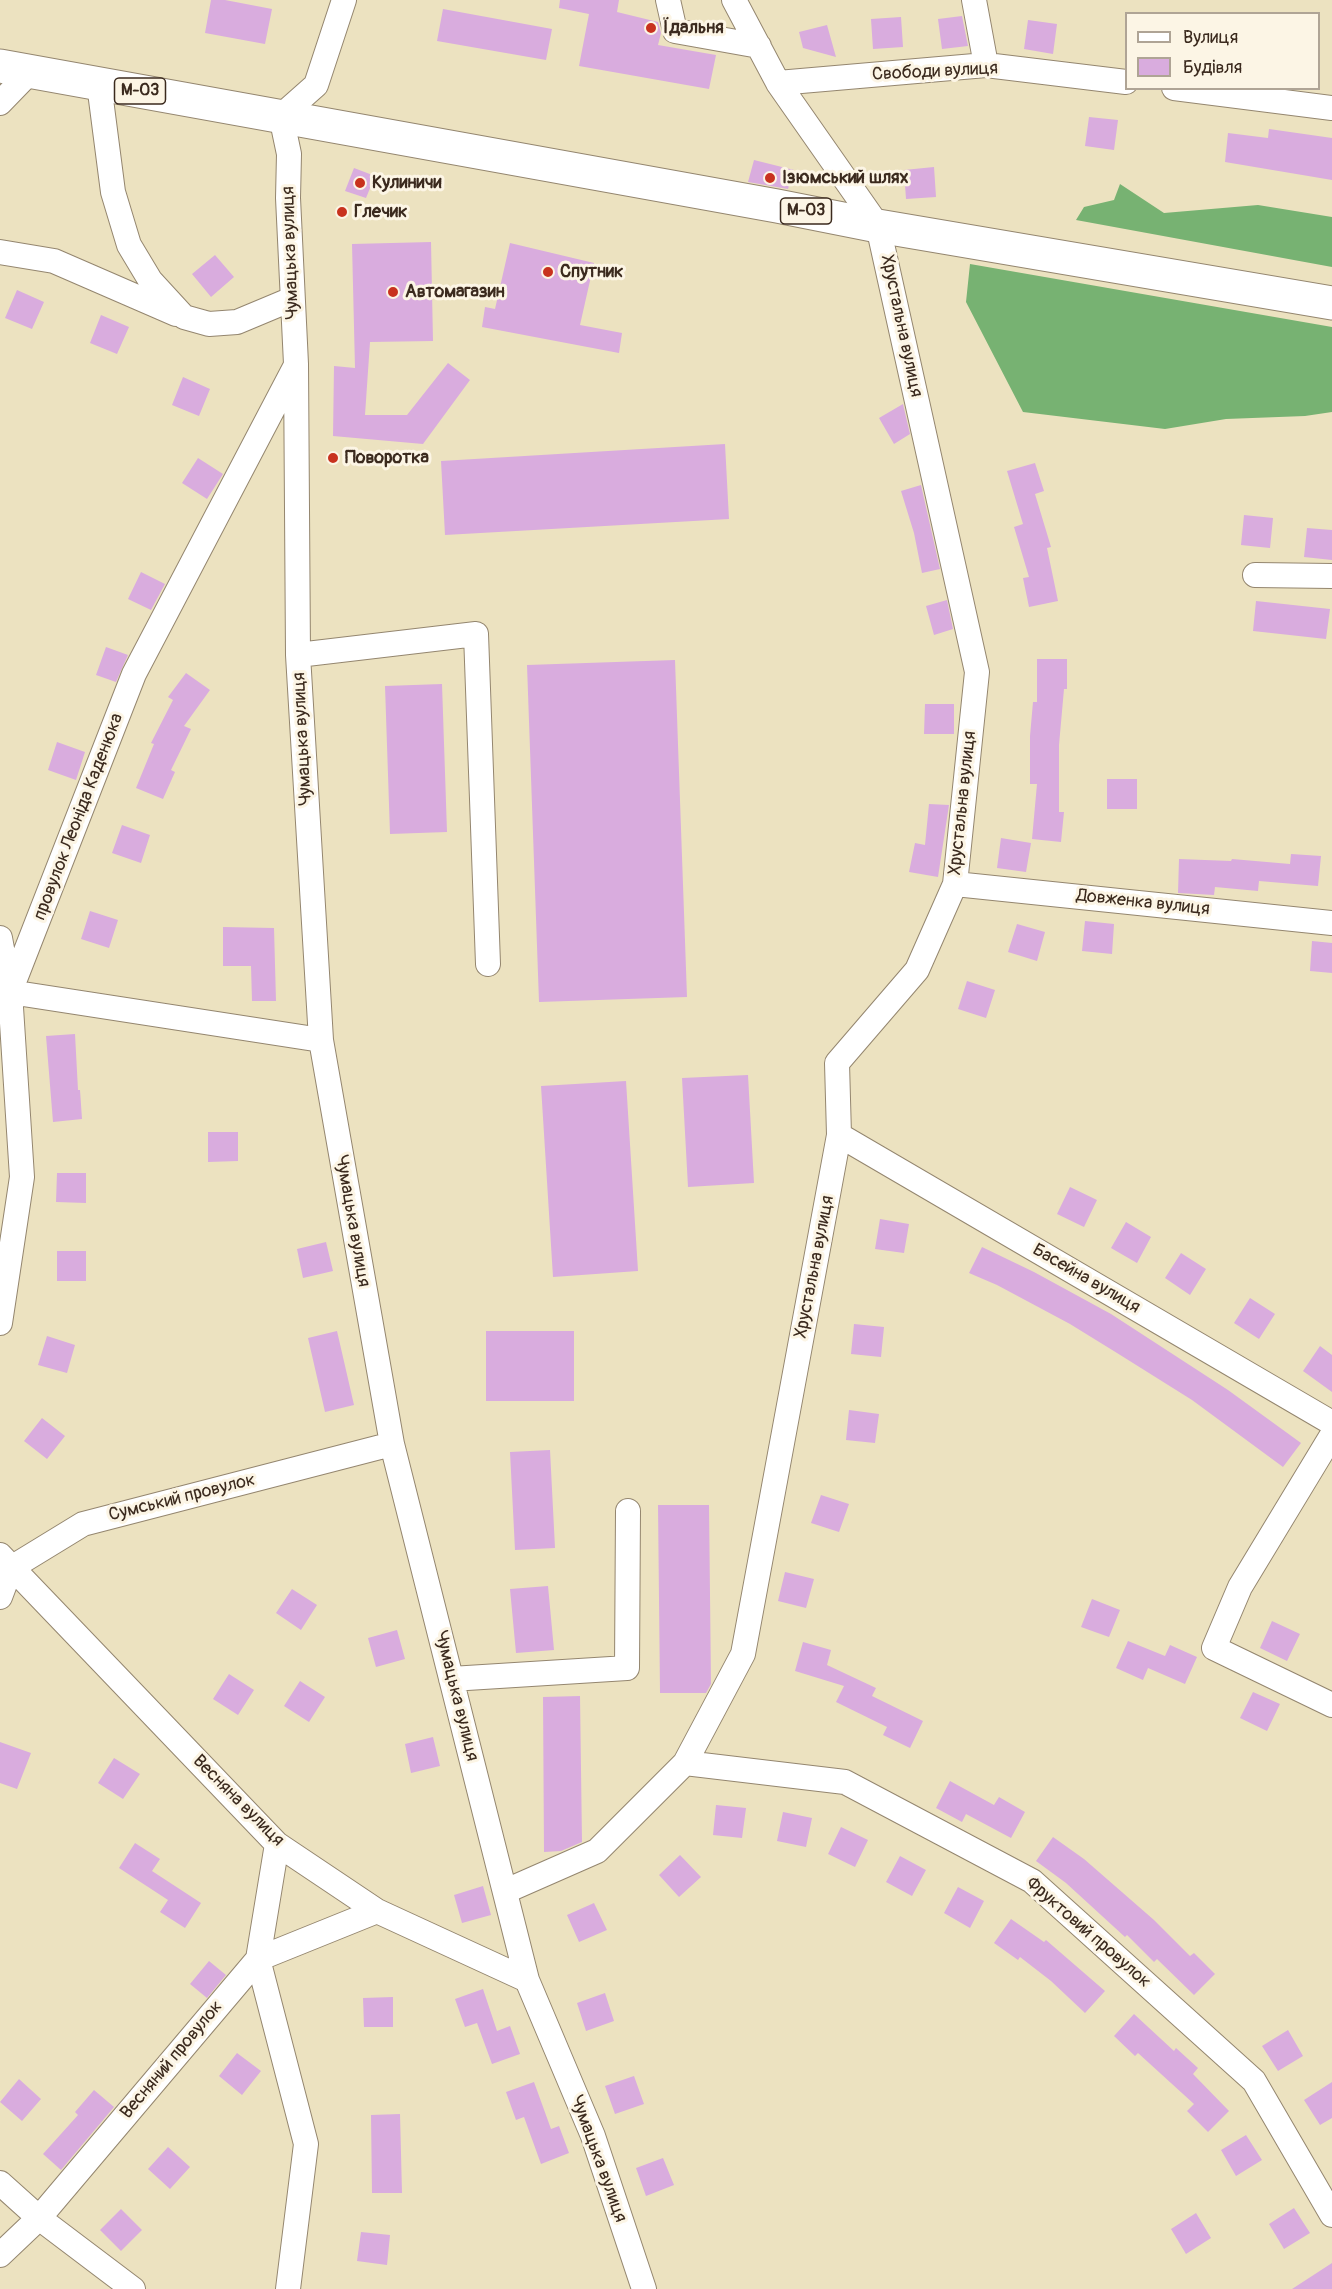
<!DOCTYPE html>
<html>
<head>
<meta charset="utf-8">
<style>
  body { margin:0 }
  #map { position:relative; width:1332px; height:2289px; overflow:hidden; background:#ece2c0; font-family:Pangolin,sans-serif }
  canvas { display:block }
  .legend { position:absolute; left:1125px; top:12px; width:195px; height:78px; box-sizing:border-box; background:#fcf5e5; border:2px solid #afa495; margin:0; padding:8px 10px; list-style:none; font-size:18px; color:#3b2a1e }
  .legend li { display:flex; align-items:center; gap:12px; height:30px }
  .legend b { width:30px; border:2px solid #afa495 }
</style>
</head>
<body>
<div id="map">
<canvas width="1332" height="2289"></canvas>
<ul class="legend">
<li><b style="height:8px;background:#fff"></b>Вулиця</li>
<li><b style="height:16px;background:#d9acde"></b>Будівля</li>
</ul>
</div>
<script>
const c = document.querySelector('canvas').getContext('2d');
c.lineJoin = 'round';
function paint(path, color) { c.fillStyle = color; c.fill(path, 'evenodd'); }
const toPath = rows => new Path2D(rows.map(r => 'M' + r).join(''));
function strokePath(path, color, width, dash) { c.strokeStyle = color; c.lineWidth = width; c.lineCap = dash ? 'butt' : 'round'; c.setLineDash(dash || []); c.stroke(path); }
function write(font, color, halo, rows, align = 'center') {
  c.font = font + ' Pangolin,sans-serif'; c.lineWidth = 6; c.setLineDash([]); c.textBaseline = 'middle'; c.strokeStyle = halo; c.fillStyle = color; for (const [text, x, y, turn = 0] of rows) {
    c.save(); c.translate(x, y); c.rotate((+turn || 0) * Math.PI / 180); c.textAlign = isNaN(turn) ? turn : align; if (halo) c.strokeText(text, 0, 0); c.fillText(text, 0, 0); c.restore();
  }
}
const forest = toPath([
  [1120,184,1164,213,1258,205,1332,217,1332,267,1076,220,1084,207,1114,200],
  [970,264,1332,327,1332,412,1305,416,1226,419,1165,429,1023,412,966,302]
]);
const building = toPath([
  [211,0,225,0,272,9,265,44,205,33],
  [560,0,619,0,617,12,658,22,661,33,658,45,716,55,709,89,579,66,589,14,559,8],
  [443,9,552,29,546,60,437,41],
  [962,16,968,46,942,49,938,19],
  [901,17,903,47,873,49,871,19],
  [1028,20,1057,24,1053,54,1024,49],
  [827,25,836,57,803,48,799,32],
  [1089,117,1118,120,1114,150,1085,146],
  [1269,129,1332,138,1332,180,1225,162,1228,133,1268,138],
  [754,160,794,170,788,189,748,182],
  [934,167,936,197,906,199,904,170],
  [354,168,375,176,366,198,345,191],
  [431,242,433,341,370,342,365,415,407,415,448,363,470,380,423,444,333,436,334,366,355,368,352,244],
  [510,243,594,263,580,325,622,333,619,353,482,327,485,307,495,309],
  [215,255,234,277,211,297,192,274],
  [17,290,44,302,32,329,5,318],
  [101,315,129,327,117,354,90,343],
  [183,377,210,389,199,416,172,405],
  [903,404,910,434,894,444,879,418],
  [725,444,729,519,445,535,441,461],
  [198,458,223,474,207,499,182,483],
  [1035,463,1044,491,1035,494,1051,547,1047,548,1058,601,1029,607,1023,578,1029,577,1014,527,1023,524,1007,471],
  [921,485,940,569,922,573,914,533,901,491],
  [1244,515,1273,518,1270,548,1241,545],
  [1307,528,1332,530,1332,560,1304,557],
  [141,572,165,584,151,610,128,599],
  [947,600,953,629,934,635,926,606],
  [1256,601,1330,609,1326,639,1253,631],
  [106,647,128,655,116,682,96,675],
  [1037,659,1067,659,1067,689,1064,689,1059,745,1059,812,1064,812,1061,842,1032,839,1037,784,1030,784,1030,736,1033,702,1037,702],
  [675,660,687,997,539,1002,527,665],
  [186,673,210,690,184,726,191,729,171,770,175,772,163,799,136,788,154,744,151,743,173,700,168,697],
  [442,684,447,832,390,834,385,686],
  [925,704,954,704,954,734,924,734],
  [57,742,85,752,76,780,48,770],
  [1107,779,1137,779,1137,809,1107,809],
  [929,804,949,805,938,877,909,872,915,843,925,845],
  [122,825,150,835,141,863,112,853],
  [1001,838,1031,843,1026,872,997,868],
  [1291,854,1321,856,1318,886,1259,881,1258,891,1215,887,1214,895,1178,893,1179,859,1231,861,1232,859,1290,864],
  [90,911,118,920,109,948,81,939],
  [1085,921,1114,924,1112,954,1082,951],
  [1017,924,1045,932,1037,961,1008,952],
  [223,927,274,928,276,1001,252,1001,251,966,223,966],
  [1312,941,1332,943,1332,973,1310,971],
  [967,981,995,990,986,1018,958,1009],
  [75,1034,78,1090,80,1090,82,1119,53,1122,46,1036],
  [748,1075,754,1183,688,1187,682,1078],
  [626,1081,638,1271,553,1277,541,1086],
  [208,1132,238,1132,238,1161,208,1162],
  [57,1173,86,1173,86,1203,56,1202],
  [1070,1187,1097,1200,1084,1227,1057,1214],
  [880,1219,909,1224,904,1253,875,1249],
  [1126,1222,1151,1237,1137,1263,1111,1248],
  [326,1242,333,1271,303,1278,297,1249],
  [982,1247,1034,1272,1111,1314,1228,1390,1301,1443,1283,1467,1192,1400,1117,1353,1070,1324,997,1285,969,1273],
  [57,1251,86,1251,86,1281,57,1281],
  [1181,1253,1206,1269,1190,1295,1165,1278],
  [1250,1298,1275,1314,1259,1339,1234,1323],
  [854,1324,884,1327,881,1357,851,1354],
  [337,1331,354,1405,325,1412,308,1338],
  [486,1331,574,1331,574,1401,486,1401],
  [47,1336,75,1345,67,1373,38,1365],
  [1320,1346,1332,1355,1332,1392,1303,1371],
  [849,1410,879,1414,875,1443,846,1440],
  [42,1418,65,1436,47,1459,24,1441],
  [550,1450,555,1548,515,1550,510,1452],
  [821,1495,849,1504,839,1532,811,1523],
  [658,1505,709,1505,711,1684,706,1693,660,1693],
  [785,1572,814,1579,806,1608,778,1601],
  [548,1586,554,1650,516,1653,510,1589],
  [292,1589,317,1605,301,1630,276,1613],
  [1092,1599,1120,1610,1109,1637,1081,1627],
  [1272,1621,1300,1634,1287,1661,1260,1648],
  [397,1630,405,1659,376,1667,368,1638],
  [1128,1641,1165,1656,1170,1645,1197,1657,1185,1684,1148,1668,1143,1680,1116,1668],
  [803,1642,831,1650,827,1665,876,1688,872,1696,923,1721,910,1748,883,1735,887,1727,836,1702,844,1686,795,1671],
  [229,1674,254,1690,238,1715,213,1699],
  [300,1681,325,1697,309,1722,284,1706],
  [1253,1692,1280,1704,1267,1731,1240,1718],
  [580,1696,582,1842,561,1851,544,1852,543,1697],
  [433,1737,440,1766,411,1773,405,1744],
  [0,1742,31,1753,17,1789,0,1783],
  [114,1758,140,1774,123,1799,98,1783],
  [950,1781,994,1805,999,1797,1025,1812,1011,1838,966,1814,962,1822,936,1808],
  [716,1805,746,1808,742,1838,713,1835],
  [783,1812,812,1818,806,1847,777,1841],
  [841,1827,868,1840,855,1867,828,1854],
  [1053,1837,1084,1859,1154,1920,1190,1956,1194,1953,1215,1974,1194,1995,1157,1959,1154,1962,1127,1935,1125,1937,1066,1883,1036,1861],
  [135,1843,160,1859,152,1871,201,1903,185,1928,160,1912,168,1900,119,1868],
  [680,1855,701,1877,679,1897,659,1875],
  [900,1856,926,1870,912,1896,886,1882],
  [483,1886,491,1915,462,1923,454,1895],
  [958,1887,984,1901,970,1928,944,1913],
  [594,1903,607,1930,579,1942,567,1915],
  [1011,1919,1044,1942,1046,1940,1105,1991,1085,2013,1051,1981,1020,1957,1018,1960,994,1943],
  [209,1961,226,1975,207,1998,190,1984],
  [483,1989,497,2031,510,2026,520,2054,492,2064,477,2023,465,2027,455,1999],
  [605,1993,614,2021,586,2031,577,2003],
  [393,1997,393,2027,364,2027,363,1998],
  [1134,2014,1174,2051,1176,2048,1198,2068,1193,2074,1229,2111,1208,2132,1187,2111,1194,2104,1138,2053,1135,2056,1114,2036],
  [1288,2030,1303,2056,1278,2071,1262,2046],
  [237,2053,261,2071,242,2095,219,2076],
  [634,2076,644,2104,615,2114,605,2086],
  [19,2079,41,2099,22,2121,0,2102],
  [534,2082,551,2129,559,2126,569,2153,541,2164,524,2117,516,2120,506,2092],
  [1332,2082,1332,2118,1320,2125,1304,2100],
  [94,2090,114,2107,61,2170,43,2154,78,2115,75,2112],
  [400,2114,402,2193,372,2193,371,2115],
  [1246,2135,1262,2160,1236,2176,1221,2150],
  [168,2147,190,2167,170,2189,148,2169],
  [663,2158,674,2185,646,2196,636,2168],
  [1294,2208,1310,2233,1284,2249,1269,2224],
  [121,2209,142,2230,121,2251,100,2230],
  [1196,2213,1211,2238,1186,2254,1171,2229],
  [361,2232,390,2235,387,2265,357,2261],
  [1332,2263,1332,2289,1292,2289]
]);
const minor = toPath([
  [344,0,316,85,281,116,289,154,288,198,296,364,298,655,321,1040,392,1444,527,1980,593,2136,644,2289],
  [668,0,675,31,759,46],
  [974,0,986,65],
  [778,83,986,65,1126,82],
  [99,84,113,192,129,245,150,280,184,317,209,324,237,322,292,299],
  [1174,88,1332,108],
  [0,103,32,70],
  [0,252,54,261,176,314],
  [295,367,134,674,10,992,321,1040],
  [1255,575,1332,576],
  [298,655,476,634,488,964],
  [955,884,1332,923],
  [0,938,10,992,22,1177,0,1323],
  [839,1135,1332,1423],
  [1332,1435,1240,1587,1214,1648,1332,1705],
  [0,1555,277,1844,377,1911,527,1980],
  [0,1597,11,1568,83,1524,392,1444],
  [451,1679,627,1668,628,1511],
  [685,1763,845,1782,1032,1881,1254,2081,1332,2215],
  [277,1844,258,1959,306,2144,288,2289],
  [506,1891,597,1851,685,1763,743,1654,839,1135,837,1063,917,970,955,884,977,672,878,226,778,83,734,0],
  [0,2183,39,2218,133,2289],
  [0,2255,39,2218,258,1959,377,1911]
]);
const highway = toPath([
  [0,66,777,206,878,226,1332,303]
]);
const markers = [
  [651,28,6,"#c8321e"],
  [770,178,6,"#c8321e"],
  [360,183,6,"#c8321e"],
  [342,212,6,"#c8321e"],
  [548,272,6,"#c8321e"],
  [393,292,6,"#c8321e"],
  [333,458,6,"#c8321e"]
];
const shields = [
  [140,91,51],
  [806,211,51]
];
const shieldNames = [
  ["М-03",140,91],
  ["М-03",806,211]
];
const poiNames = [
  ["Їдальня",663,28],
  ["Ізюмський шлях",782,178],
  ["Кулиничи",372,183],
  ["Глечик",354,212],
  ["Спутник",560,272],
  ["Автомагазин",405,292],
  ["Поворотка",345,458]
];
const streetNames = [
  ["Свободи вулиця",935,72,-3],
  ["Чумацька вулиця",291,253,-92],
  ["Хрустальна вулиця",901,326,78],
  ["Чумацька вулиця",303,739,-93],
  ["Хрустальна вулиця",963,803,-84],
  ["провулок Леоніда Каденюка",79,817,-69],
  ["Довженка вулиця",1143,903,6],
  ["Чумацька вулиця",352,1221,80],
  ["Хрустальна вулиця",815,1267,-79],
  ["Басейна вулиця",1086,1279,30],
  ["Сумський провулок",182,1498,-14],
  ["Чумацька вулиця",456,1696,76],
  ["Весняна вулиця",238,1801,45],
  ["Фруктовий провулок",1088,1933,41],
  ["Весняний провулок",172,2060,-50],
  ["Чумацька вулиця",598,2159,70]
];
paint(forest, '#77b272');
paint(building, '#d9acde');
strokePath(minor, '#94866f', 26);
strokePath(highway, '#94866f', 35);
strokePath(minor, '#fff', 24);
strokePath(highway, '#fff', 33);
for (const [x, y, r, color] of markers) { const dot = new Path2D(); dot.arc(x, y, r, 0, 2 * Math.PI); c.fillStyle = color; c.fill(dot); strokePath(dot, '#fcf5e5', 2); }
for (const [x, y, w] of shields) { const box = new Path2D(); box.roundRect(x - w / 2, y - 13, w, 26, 4.5); c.fillStyle = '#fcf5e5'; c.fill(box); strokePath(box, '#3b2a1e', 1.5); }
write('bold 16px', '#3b2a1e', null, shieldNames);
write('bold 18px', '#3b2a1e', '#fcf5e5', poiNames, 'left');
write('18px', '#3b2a1e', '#fcf5e5', streetNames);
</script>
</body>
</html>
